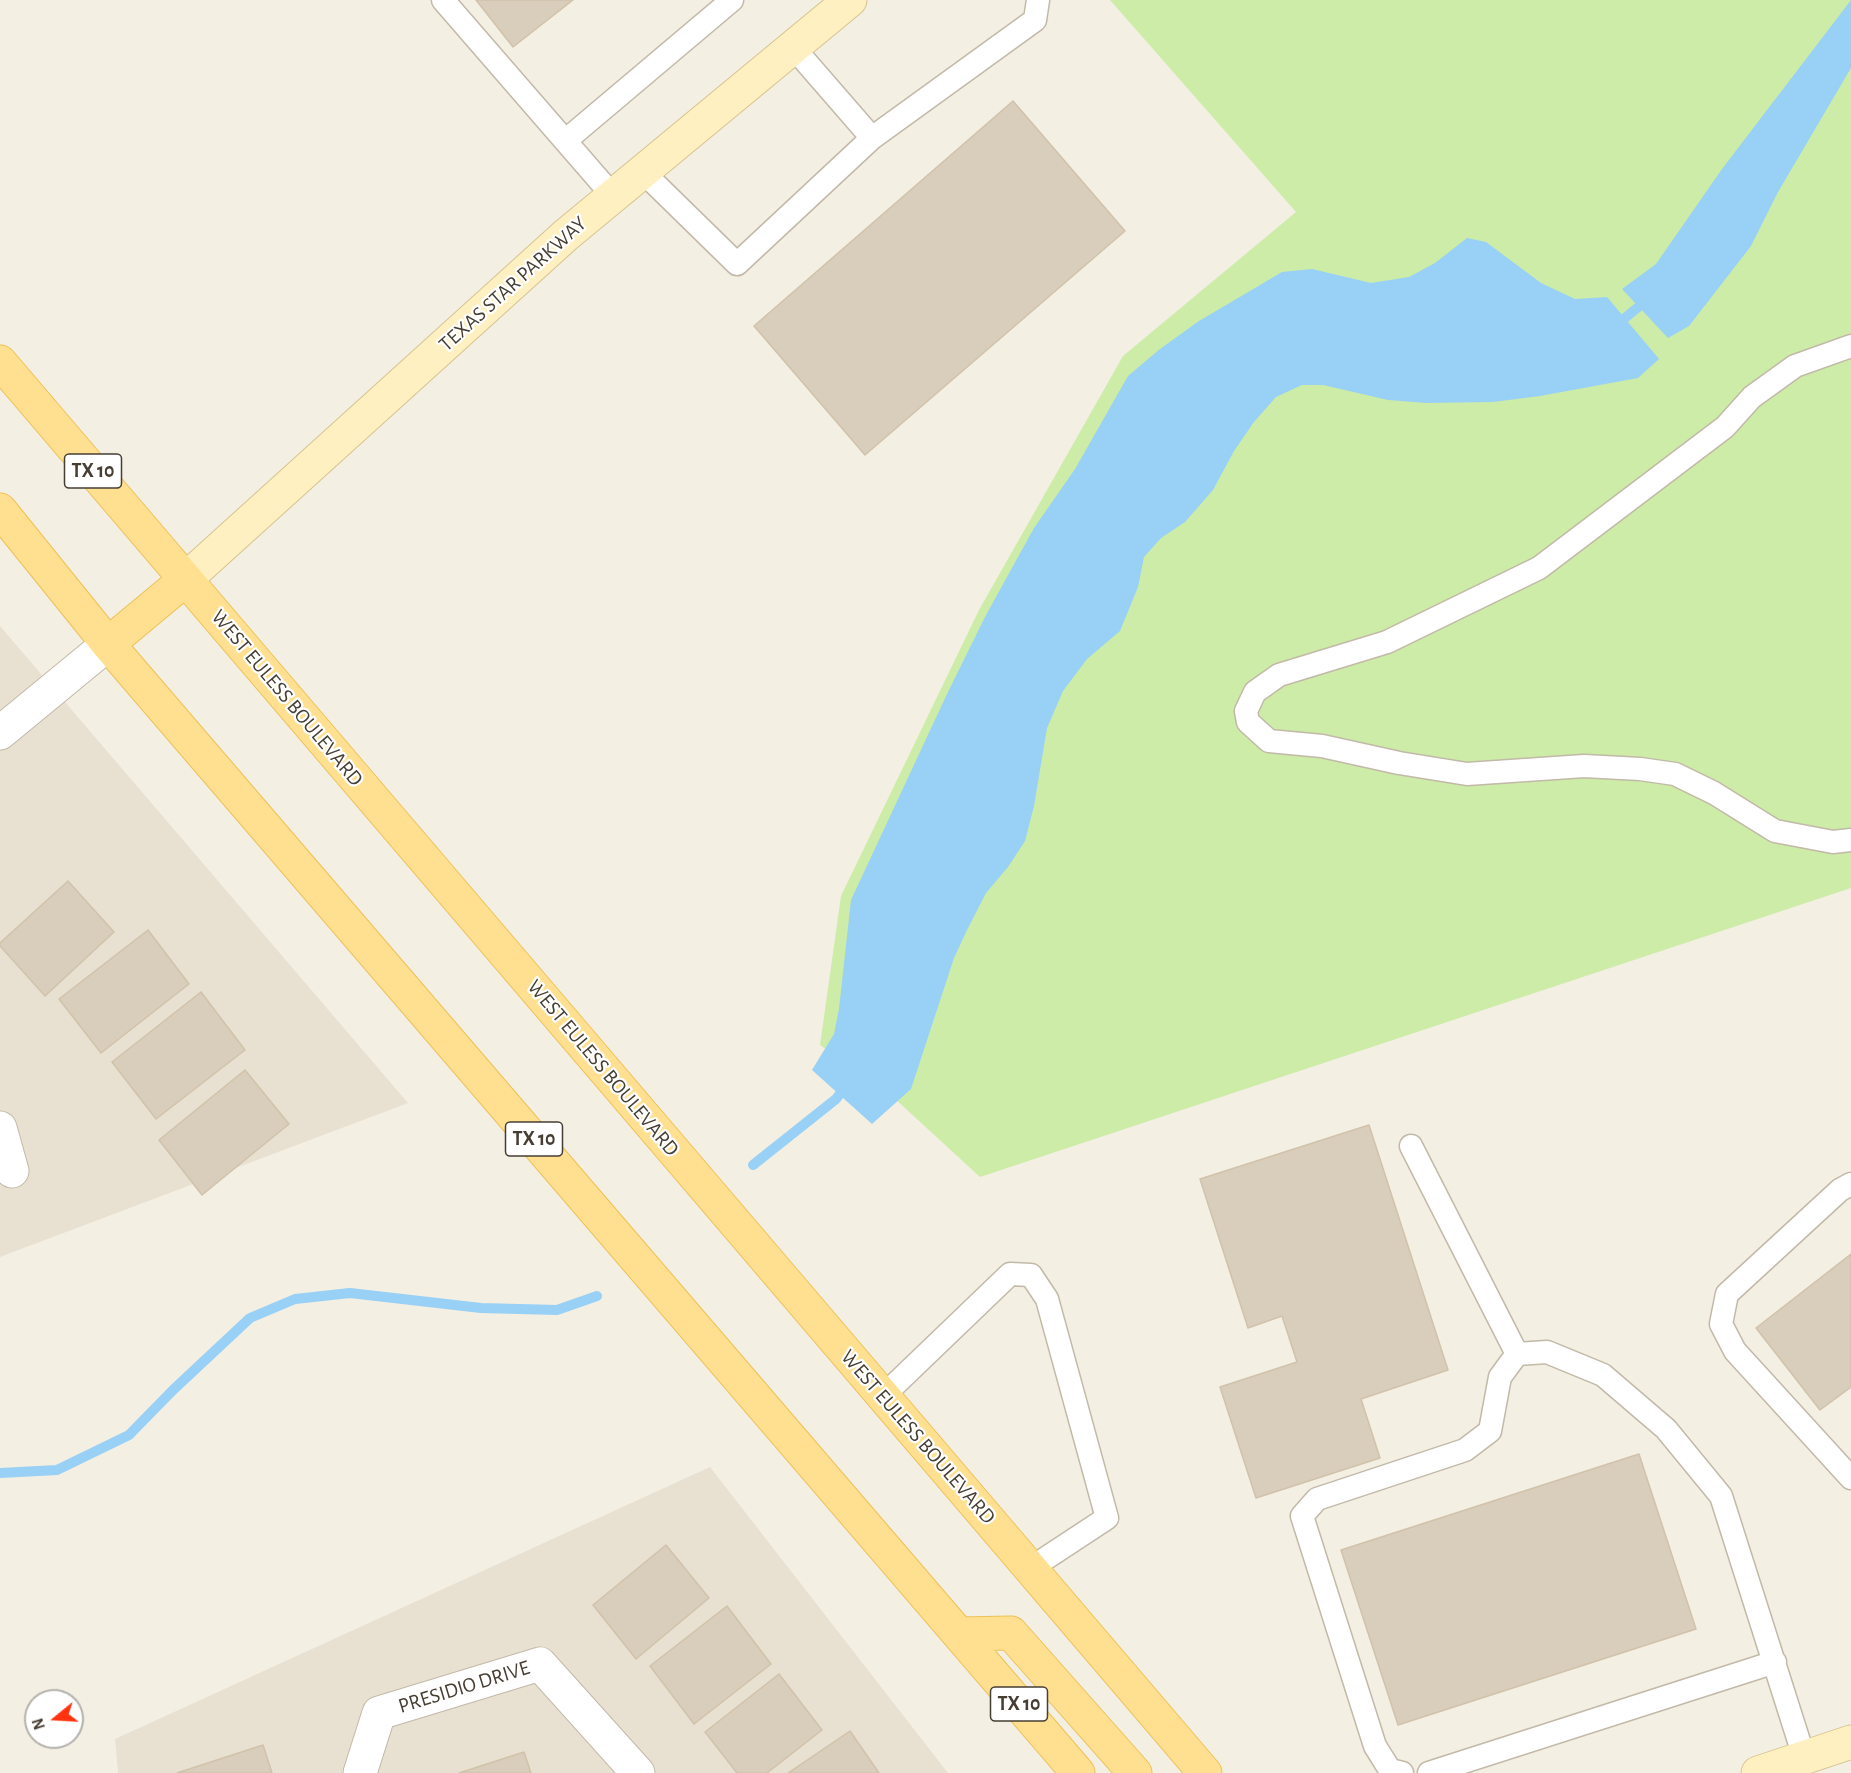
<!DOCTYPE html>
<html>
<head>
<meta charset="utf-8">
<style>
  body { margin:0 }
  #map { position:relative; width:1851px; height:1773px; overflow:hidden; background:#f3efe3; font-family:"Alegreya Sans",sans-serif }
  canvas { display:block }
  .north { position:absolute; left:24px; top:1689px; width:60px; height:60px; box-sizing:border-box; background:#fff; border:2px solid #b5b2ad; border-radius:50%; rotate:252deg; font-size:16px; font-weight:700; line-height:24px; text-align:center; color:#463e33 }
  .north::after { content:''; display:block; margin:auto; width:21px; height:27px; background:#ff330f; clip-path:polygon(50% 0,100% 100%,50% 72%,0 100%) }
</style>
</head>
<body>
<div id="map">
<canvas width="1851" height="1773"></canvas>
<div class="north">N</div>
</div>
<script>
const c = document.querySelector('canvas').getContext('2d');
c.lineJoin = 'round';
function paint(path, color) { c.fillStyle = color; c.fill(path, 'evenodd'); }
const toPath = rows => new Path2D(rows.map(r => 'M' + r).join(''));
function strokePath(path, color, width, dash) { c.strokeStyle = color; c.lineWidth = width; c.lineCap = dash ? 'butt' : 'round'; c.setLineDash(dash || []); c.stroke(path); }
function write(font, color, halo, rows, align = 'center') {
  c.font = font + ' "Alegreya Sans",sans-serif'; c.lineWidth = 4.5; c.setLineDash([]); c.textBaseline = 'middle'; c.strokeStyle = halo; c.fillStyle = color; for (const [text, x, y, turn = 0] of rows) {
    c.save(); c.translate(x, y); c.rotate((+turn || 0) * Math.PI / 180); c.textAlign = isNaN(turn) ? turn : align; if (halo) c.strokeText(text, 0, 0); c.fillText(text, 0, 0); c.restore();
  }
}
const residential = toPath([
  [0,626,408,1103,0,1257],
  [710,1467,948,1773,118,1773,115,1739]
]);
const green = toPath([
  [1110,0,1851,0,1851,888,980,1177,893,1097,820,1045,841,896,979,610,1123,356,1296,212]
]);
const water = toPath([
  [1851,0,1851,68,1778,192,1751,246,1689,326,1668,338,1622,289,1656,264,1722,169],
  [1467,238,1486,242,1541,283,1575,299,1607,297,1659,359,1638,378,1540,396,1493,402,1426,403,1388,400,1323,385,1302,385,1276,397,1254,422,1234,451,1213,490,1185,522,1161,538,1144,557,1138,587,1120,631,1087,659,1063,691,1047,728,1034,806,1025,841,1008,867,986,893,967,930,954,958,911,1089,872,1124,812,1070,834,1034,839,1009,851,900,947,694,986,615,1034,528,1075,469,1128,376,1160,349,1199,321,1282,272,1312,269,1371,283,1409,277,1435,263]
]);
const stream = toPath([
  [1614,327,1648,299],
  [753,1165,836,1099,848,1083],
  [0,1473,57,1470,129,1435,173,1390,250,1318,295,1299,350,1293,481,1308,557,1310,597,1296]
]);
const building = toPath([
  [476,0,573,0,513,47,476,0],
  [1013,101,1125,231,865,455,754,326,1013,101],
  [68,881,114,932,45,996,0,946,0,943,68,881],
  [148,930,189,984,101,1053,59,999,148,930],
  [201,992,245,1050,156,1119,112,1062,201,992],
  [245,1070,289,1124,202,1195,159,1140,245,1070],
  [1369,1125,1448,1370,1361,1399,1380,1458,1256,1498,1220,1387,1297,1362,1282,1316,1248,1328,1200,1179,1369,1125],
  [1851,1254,1851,1387,1820,1410,1756,1328,1851,1254],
  [1639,1454,1696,1629,1398,1725,1341,1550,1639,1454],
  [666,1545,709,1598,636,1659,593,1605,666,1545],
  [727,1606,771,1664,694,1724,650,1666,727,1606],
  [779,1674,822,1730,767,1773,737,1773,705,1732,779,1674],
  [850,1731,879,1773,788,1773,850,1731],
  [263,1745,272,1773,177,1773,263,1745],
  [524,1752,531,1773,459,1773,524,1752]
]);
const lane = toPath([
  [443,0,613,196],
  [872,138,1035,20,1038,0],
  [565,141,732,0],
  [643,172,737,264,872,138,793,47],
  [1851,346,1795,366,1752,397,1725,427,1539,568,1387,642,1279,675,1255,692,1246,711,1248,722,1269,741,1322,746,1399,763,1467,774,1584,766,1640,769,1675,774,1714,793,1775,831,1833,842,1851,840],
  [1411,1146,1517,1354],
  [1851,1184,1840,1190,1727,1294,1721,1324,1735,1351,1851,1478],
  [883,1396,1010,1274,1031,1275,1047,1299,1107,1518,1031,1568],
  [1402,1773,1390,1770,1375,1746,1302,1516,1317,1499,1465,1450,1490,1431,1500,1377,1517,1354,1547,1352,1603,1375,1666,1429,1721,1496,1804,1757],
  [1429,1773,1775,1662]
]);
const street = toPath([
  [0,733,108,644],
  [0,1128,12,1171],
  [360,1773,379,1713,540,1664,638,1773]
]);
const secondary = toPath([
  [186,579,566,235,850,0],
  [1758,1773,1851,1742]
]);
const primary = toPath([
  [0,362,1205,1773],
  [0,510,108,644,1078,1773],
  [108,644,186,579],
  [959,1634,1011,1633,1135,1773]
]);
const shields = [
  [93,471,57],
  [534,1139,57],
  [1019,1704,57]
];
const shieldNames = [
  ["TX 10",93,471],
  ["TX 10",534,1139],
  ["TX 10",1019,1704]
];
const streetNames = [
  ["TEXAS STAR PARKWAY",513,284,-42],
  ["WEST EULESS BOULEVARD",287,698,50],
  ["WEST EULESS BOULEVARD",603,1068,50],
  ["WEST EULESS BOULEVARD",918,1437,49],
  ["PRESIDIO DRIVE",464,1687,-17]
];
paint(residential, '#e8e1d1');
paint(green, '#cdeca8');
paint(water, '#99d0f6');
strokePath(stream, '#99d0f6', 10);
paint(building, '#d9cdbb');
strokePath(building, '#d1c2aa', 1.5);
strokePath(lane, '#c2b9a8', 25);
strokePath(street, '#c2b9a8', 35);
strokePath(secondary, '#d7c48f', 35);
strokePath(primary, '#eec157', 35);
strokePath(lane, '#fff', 22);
strokePath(street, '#fff', 33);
strokePath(secondary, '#fff0c2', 33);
strokePath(primary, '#ffe091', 33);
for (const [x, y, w] of shields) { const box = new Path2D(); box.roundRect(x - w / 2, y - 17, w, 34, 4.5); c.fillStyle = '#fff'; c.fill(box); strokePath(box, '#463e33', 1.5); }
write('bold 20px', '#463e33', null, shieldNames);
write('21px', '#463e33', '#fff', streetNames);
</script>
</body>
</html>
